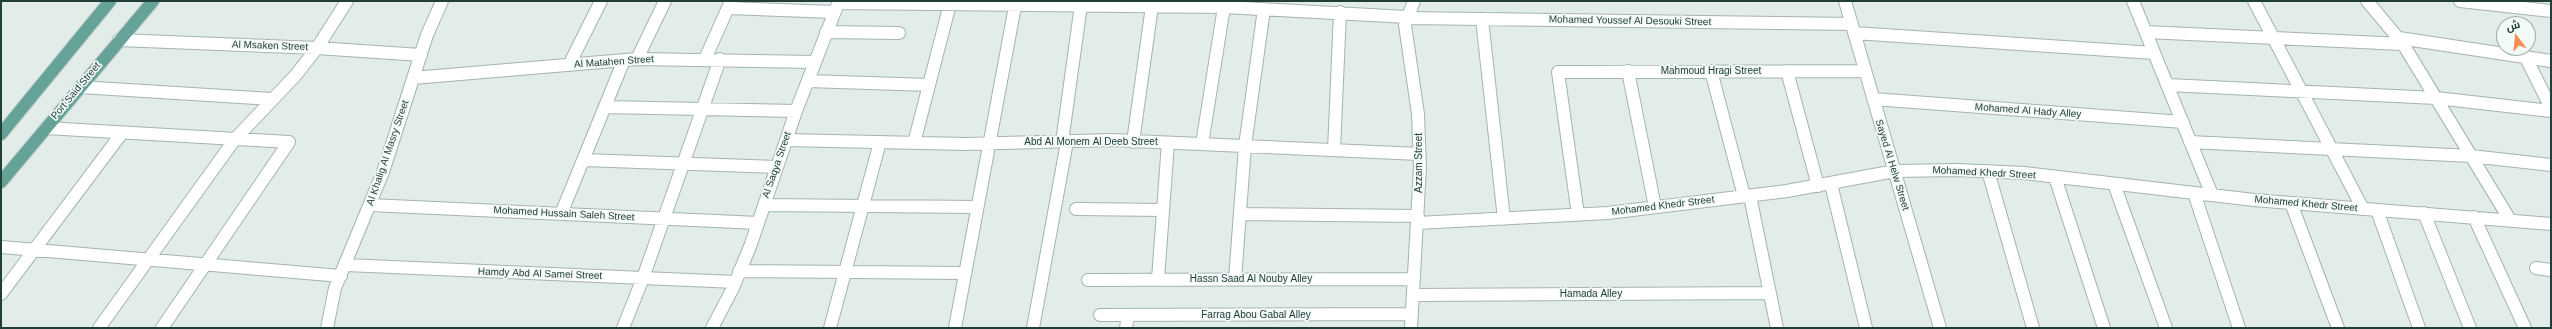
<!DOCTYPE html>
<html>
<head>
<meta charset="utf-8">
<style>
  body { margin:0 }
  #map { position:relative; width:2552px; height:329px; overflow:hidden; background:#e2ece9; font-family:Arial,Cairo,sans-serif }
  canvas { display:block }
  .frame { position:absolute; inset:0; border:2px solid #213e39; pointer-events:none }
  .north { position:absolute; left:2496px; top:16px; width:40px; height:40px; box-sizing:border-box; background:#f2f9f6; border:1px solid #9eaeaa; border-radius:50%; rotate:344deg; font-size:11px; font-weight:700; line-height:16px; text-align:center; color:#213e39 }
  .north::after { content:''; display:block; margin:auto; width:14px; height:18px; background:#f58d57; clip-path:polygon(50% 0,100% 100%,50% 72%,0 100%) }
</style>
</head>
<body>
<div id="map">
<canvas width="2552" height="329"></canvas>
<div class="frame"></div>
<div class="north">ش</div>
</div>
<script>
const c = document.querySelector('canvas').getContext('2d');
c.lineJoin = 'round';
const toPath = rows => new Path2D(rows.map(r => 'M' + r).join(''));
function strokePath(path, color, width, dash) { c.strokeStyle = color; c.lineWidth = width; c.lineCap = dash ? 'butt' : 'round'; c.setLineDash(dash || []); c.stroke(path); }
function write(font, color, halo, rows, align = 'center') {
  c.font = font + ' Arial,sans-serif'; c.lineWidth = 3.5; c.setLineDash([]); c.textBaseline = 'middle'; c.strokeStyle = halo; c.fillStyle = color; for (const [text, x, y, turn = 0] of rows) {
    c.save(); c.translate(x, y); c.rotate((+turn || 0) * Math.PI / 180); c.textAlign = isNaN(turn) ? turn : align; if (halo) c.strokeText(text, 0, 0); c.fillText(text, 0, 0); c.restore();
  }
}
const minor = toPath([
  [1845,1,1940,328],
  [2133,1,2212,195],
  [2254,1,2363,209],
  [2367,1,2403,44,2510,220],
  [2460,1,2551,11],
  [838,3,1224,7,1407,17],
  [728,8,834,12],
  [1407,18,1852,24],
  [1482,19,1504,219],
  [826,32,899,33],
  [2146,32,2403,44],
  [1854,33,2154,53],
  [2399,38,2551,61],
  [119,40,317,48,421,55],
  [2526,58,2551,108],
  [637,59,665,1],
  [705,59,731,1],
  [569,65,601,1],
  [1628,71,1655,207],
  [1711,71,1744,196],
  [1787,71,1818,186],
  [413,78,637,59,815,62],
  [808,81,929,85],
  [2168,85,2436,98,2551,111],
  [80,87,272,99],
  [1873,99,2183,122],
  [605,107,796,111],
  [46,128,289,142],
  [786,140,966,144,1112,140,1419,154],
  [1062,142,1081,5],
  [1133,142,1152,6],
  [2190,142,2471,156,2551,165],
  [914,143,950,4],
  [1202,144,1224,7],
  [1334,150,1340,12],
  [583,160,777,167],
  [1988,171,2033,328],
  [2055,177,2104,328],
  [1831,184,1866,328],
  [2114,184,2166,328],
  [2194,193,2239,328],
  [1750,196,1777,328],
  [2291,203,2338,328],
  [370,205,758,223],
  [764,205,977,207],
  [1076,209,1163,210],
  [2377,210,2419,328],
  [2424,213,2470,328],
  [561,214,624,60],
  [1240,214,1418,216],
  [1578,215,1558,72,1864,71],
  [2474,217,2525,328],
  [1417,223,1608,213,1787,191,1895,171,1958,170,2024,173,2254,200,2551,224],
  [1,247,341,276],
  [346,265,735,282],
  [2536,268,2551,270],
  [739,271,964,273],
  [1158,279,1168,143],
  [1235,279,1245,146,1264,9],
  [1088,280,1414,279],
  [1,294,122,133],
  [1413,295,1770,293],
  [1100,315,1412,314],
  [99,328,235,139,295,76,317,48,347,1],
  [162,328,289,142],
  [327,328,335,288,383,172,427,35,442,1],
  [623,328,643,278,720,59],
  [712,328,733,288,751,244,796,111,839,1],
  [830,328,880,142],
  [955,328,1016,1],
  [1033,328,1067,142],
  [1126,328,1128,315],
  [1411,328,1420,167,1418,114,1405,25,1414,1]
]);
const major = toPath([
  [1,134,110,1],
  [1,182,153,1]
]);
const streetNames = [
  ["Mohamed Youssef Al Desouki Street",1630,21,1],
  ["Al Msaken Street",270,46,2],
  ["Al Matahen Street",614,62,-4],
  ["Mahmoud Hragi Street",1711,71],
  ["Port Said Street",76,91,-50],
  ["Mohamed Al Hady Alley",2028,111,4],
  ["Abd Al Monem Al Deeb Street",1091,142],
  ["Al Khalig Al Masry Street",388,153,-71],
  ["Azzam Street",1419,163,-90],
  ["Al Saqya Street",777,165,-71],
  ["Sayed Al Helw Street",1892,165,73],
  ["Mohamed Khedr Street",1984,173,3],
  ["Mohamed Khedr Street",2306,204,5],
  ["Mohamed Khedr Street",1663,206,-7],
  ["Mohamed Hussain Saleh Street",564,214,3],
  ["Hamdy Abd Al Samei Street",540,274,2],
  ["Hassn Saad Al Nouby Alley",1251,279],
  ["Hamada Alley",1591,294],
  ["Farrag Abou Gabal Alley",1256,315]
];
strokePath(minor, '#a4b4b1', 14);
strokePath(major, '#c1c9c8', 14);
strokePath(minor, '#fff', 12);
strokePath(major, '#65a399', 12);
write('10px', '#213e39', '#f2f9f6', streetNames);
</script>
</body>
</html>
